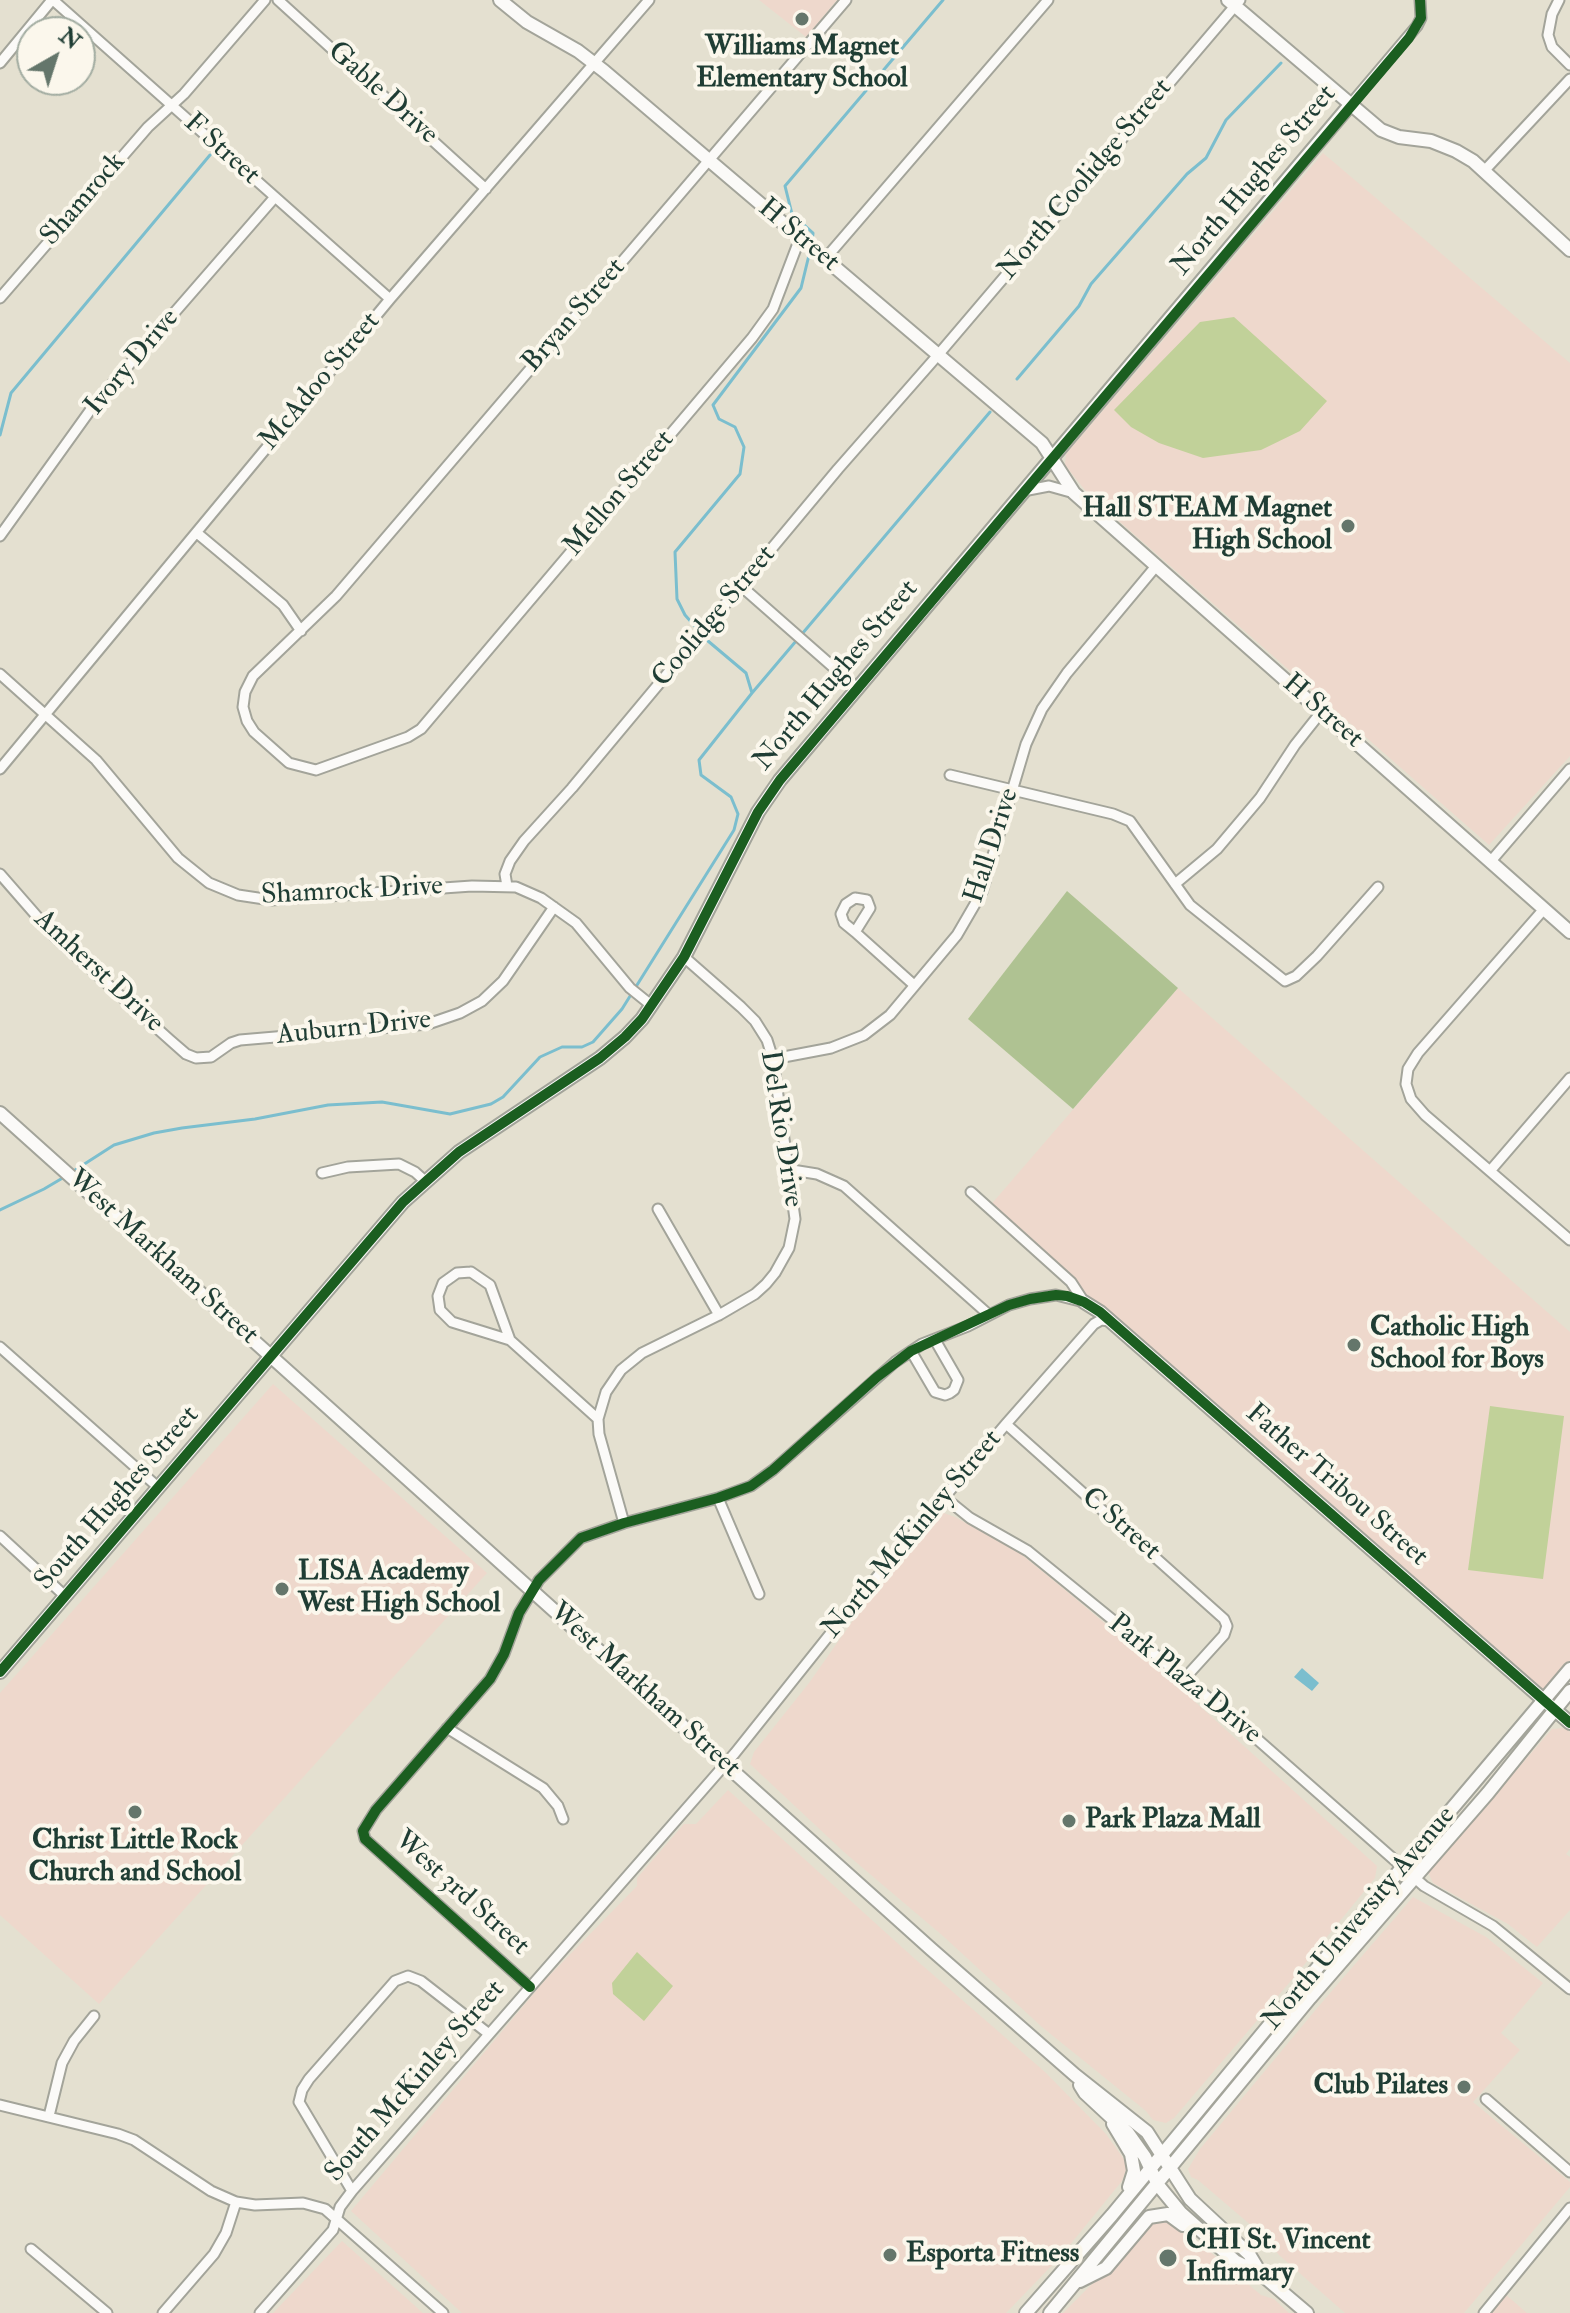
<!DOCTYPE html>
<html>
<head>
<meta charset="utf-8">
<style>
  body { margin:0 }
  #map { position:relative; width:1570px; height:2313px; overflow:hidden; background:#e4e0d0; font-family:"IM FELL Double Pica",serif }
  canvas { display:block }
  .north { position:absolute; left:16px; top:16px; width:80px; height:80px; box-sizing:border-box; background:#fbf7ec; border:2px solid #a3ada2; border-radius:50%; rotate:39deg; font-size:22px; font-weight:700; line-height:32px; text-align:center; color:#1f3d34 }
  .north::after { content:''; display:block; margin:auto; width:28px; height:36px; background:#64766b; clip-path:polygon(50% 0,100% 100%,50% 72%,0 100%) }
</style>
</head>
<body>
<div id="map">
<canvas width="1570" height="2313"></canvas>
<div class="north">N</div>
</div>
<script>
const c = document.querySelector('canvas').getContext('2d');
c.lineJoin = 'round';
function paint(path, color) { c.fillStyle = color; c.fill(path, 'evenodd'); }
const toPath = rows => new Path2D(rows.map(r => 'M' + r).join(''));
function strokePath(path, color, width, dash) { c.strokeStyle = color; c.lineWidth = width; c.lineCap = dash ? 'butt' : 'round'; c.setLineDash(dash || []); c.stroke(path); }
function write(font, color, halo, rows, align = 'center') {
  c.font = font + ' "IM FELL Double Pica",serif'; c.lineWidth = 8; c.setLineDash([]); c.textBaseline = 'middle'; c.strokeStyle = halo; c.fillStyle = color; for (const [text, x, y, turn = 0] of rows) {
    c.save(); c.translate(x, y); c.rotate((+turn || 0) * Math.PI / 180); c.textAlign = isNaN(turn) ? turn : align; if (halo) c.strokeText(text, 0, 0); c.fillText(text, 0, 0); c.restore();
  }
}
const built = toPath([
  [759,0,837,0,806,37],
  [1323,153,1570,363,1570,756,1489,845,1088,494,1065,465,1066,454],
  [1178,988,1570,1332,1570,1671,1544,1700,1080,1293,988,1208],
  [273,1384,487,1573,99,2004,0,1915,0,1693],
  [941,1512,955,1517,1021,1554,1070,1594,1153,1664,1377,1866,1375,1878,1295,1976,1174,2118,1166,2123,1153,2120,1146,2111,1042,2027,943,1936,844,1852,750,1764,754,1752,809,1683,856,1616],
  [1565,1728,1570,1732,1570,1849,1566,1854,1570,1857,1570,1910,1537,1947,1508,1924,1433,1883,1428,1872,1552,1729],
  [728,1790,915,1959,1045,2072,1106,2134,1126,2162,1127,2167,1122,2181,1060,2257,1006,2313,462,2313,351,2211,546,1979,637,1886,637,1878,684,1824,696,1824],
  [1413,1897,1486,1937,1543,1983,1501,2033,1520,2050,1473,2102,1570,2182,1570,2187,1464,2313,1345,2313,1279,2255,1260,2233,1198,2180,1191,2177,1188,2169,1200,2149,1318,2007],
  [1161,2218,1177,2224,1261,2295,1274,2299,1289,2313,1063,2313,1107,2269,1149,2222],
  [342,2241,423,2313,273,2313],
  [1505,2294,1527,2313,1489,2313]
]);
const green = toPath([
  [1234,317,1327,401,1300,431,1261,450,1203,458,1159,443,1131,427,1114,410,1200,322],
  [1490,1406,1564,1416,1543,1579,1468,1570],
  [637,1952,673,1986,644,2021,613,1994,612,1983]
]);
const forest = toPath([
  [1067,891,1178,988,1073,1109,968,1019]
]);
const water = toPath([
  [1302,1668,1319,1683,1312,1691,1294,1677]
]);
const stream = toPath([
  [812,243,813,233,792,214,785,186,943,0],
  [1017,379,1079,306,1091,284,1187,174,1206,158,1226,120,1281,63],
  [0,435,11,393,210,155],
  [752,693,990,412],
  [72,1172,114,1145,154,1133,182,1128,255,1119,328,1105,382,1102,450,1114,491,1104,503,1097,540,1057,562,1047,582,1047,593,1042,622,1009,734,830,738,814,731,797,701,775,699,760,752,693,746,673,708,641,685,615,677,599,675,552,740,474,744,447,735,427,719,419,713,405,801,288,810,251],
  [0,1210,44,1189,66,1176]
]);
const street = toPath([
  [53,0,390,299],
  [278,0,486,189],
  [1559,0,1552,14,1548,35,1552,47,1570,65],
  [0,63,52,0],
  [1350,105,1417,26,1421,18,1420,0],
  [1485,170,1570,79],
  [800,238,773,309,752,338,421,729,408,737,316,770,289,763,254,732,247,721,243,707,245,692,253,676,336,596,846,0],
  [825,259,1048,0],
  [0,298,148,127,184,94,265,0],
  [1023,491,1049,486,1074,493],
  [197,533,283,605,301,631],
  [0,536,94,405,275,197],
  [741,586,857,688],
  [0,674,96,760,178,858,209,883,238,895,271,900,472,886,516,887,541,898,576,923,630,988,651,1005],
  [0,769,390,299,649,0],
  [950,775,1113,814,1130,821,1190,905,1285,981,1296,976,1317,956,1378,887],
  [1491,861,1570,769],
  [0,874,55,937,170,1040,186,1054,196,1058,211,1057,231,1043,240,1040,428,1024,460,1013,482,1001,503,981,554,907],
  [1175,884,1217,849,1260,798,1295,745,1322,711],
  [507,886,505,874,510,861,524,841,572,788,838,469,938,355,1240,0],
  [855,898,867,900,870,908,855,932,844,923,841,914,846,904,855,898],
  [1544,909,1418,1053,1408,1069,1406,1084,1411,1099,1425,1115,1570,1240],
  [855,932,914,985],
  [773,1059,831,1048,864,1035,890,1015,957,935,982,892,1026,744,1042,709,1067,673,1157,565],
  [786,1169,817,1174,844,1186,988,1314],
  [1490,1171,1570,1078],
  [322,1173,348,1167,399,1164,415,1172,425,1181],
  [971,1192,1071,1282,1084,1302],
  [658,1209,719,1315],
  [471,1272,490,1285,510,1340,452,1322,440,1310,438,1296,443,1283,457,1273,471,1272],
  [510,1340,598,1419],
  [0,1347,159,1488],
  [911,1351,935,1392,945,1395,950,1393,954,1390,958,1380,935,1340],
  [1006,1424,1224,1619,1227,1626,1224,1635,1185,1678],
  [944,1497,970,1518,1028,1551,1232,1717,1424,1886,1493,1926,1570,1989],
  [718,1498,759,1594],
  [624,1523,599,1434,598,1419,606,1392,621,1370,642,1353,719,1315,755,1294,766,1284,775,1273,789,1248,795,1219,773,1059,767,1040,755,1021,741,1007,684,957],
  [0,1536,65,1596],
  [447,1728,543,1788,558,1806,563,1819],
  [530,1987,365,1839,363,1831,376,1810,490,1679,504,1654,519,1613,539,1580,581,1538,624,1523,718,1498,751,1486,773,1470,895,1362,922,1344,968,1326,1009,1305,1030,1299,1056,1295,1084,1302],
  [1486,2099,1570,2172],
  [0,2105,118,2134,134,2140,211,2191,236,2202,255,2205,303,2203,325,2209,443,2313],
  [49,2116,62,2063,74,2041,94,2016],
  [352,2191,299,2102,302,2090,309,2079,395,1981,408,1976,421,1981,489,2034],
  [31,2249,107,2313],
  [163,2313,214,2254,226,2233,236,2202],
  [260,2313,333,2230,340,2207,352,2191,735,1753,850,1609,1006,1424,1094,1324,1101,1320,1110,1321],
  [1484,2313,1570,2208]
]);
const secondary = toPath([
  [500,0,527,22,578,51,604,71,1042,443,1074,493,1570,932],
  [1228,0,1381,130,1399,137,1431,141,1456,151,1473,161,1570,250],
  [0,1113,931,1949,1075,2075,1147,2132,1190,2199,1249,2254,1261,2274],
  [1084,1302,1100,1312,1570,1723],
  [0,1672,403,1202,459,1152,600,1058,625,1037,642,1019,684,957,758,812,780,780,1350,105],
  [1080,2085,1085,2093,1128,2133,1145,2157,1158,2185,1181,2213,1235,2261,1261,2274,1307,2313],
  [1113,2124,1131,2154,1134,2171,1129,2187],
  [1080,2281,1106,2268,1149,2217,1168,2214,1183,2225],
  [1026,2313,1112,2215,1280,2012,1570,1669],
  [1050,2313,1310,1998,1488,1793,1570,1691]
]);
const cycleway = toPath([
  [0,1672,403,1202,459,1152,600,1058,625,1037,642,1019,684,957,758,812,780,780,1409,38,1421,18,1420,0],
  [530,1987,365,1839,363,1831,376,1810,490,1679,504,1654,519,1613,539,1580,581,1538,624,1523,718,1498,751,1486,773,1470,877,1377,911,1351,1009,1305,1030,1299,1056,1295,1067,1296,1084,1302,1100,1312,1570,1723]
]);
const markers = [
  [802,19,8,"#64766b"],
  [1348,526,8,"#64766b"],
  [1354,1345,8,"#64766b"],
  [282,1589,8,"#64766b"],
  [135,1812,8,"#64766b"],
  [1069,1821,8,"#64766b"],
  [1464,2087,8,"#64766b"],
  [890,2255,8,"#64766b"],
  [1168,2258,10,"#64766b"]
];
const poiNames = [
  ["Williams Magnet",802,48,"center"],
  ["Elementary School",802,80,"center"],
  ["Hall STEAM Magnet",1332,510,"right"],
  ["High School",1332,542,"right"],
  ["Catholic High",1370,1329],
  ["School for Boys",1370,1361],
  ["LISA Academy",298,1573],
  ["West High School",298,1605],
  ["Park Plaza Mall",1085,1821],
  ["Christ Little Rock",135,1842,"center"],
  ["Church and School",135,1874,"center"],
  ["Club Pilates",1448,2087,"right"],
  ["CHI St. Vincent",1186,2242],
  ["Infirmary",1186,2274],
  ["Esporta Fitness",906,2255]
];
const streetNames = [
  ["Gable Drive",382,94,42],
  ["F Street",221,150,42],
  ["North Coolidge Street",1086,180,-50],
  ["North Hughes Street",1255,181,-50],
  ["Shamrock",84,200,-49],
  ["H Street",798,236,40],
  ["Bryan Street",575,316,-49],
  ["Ivory Drive",133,363,-50],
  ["McAdoo Street",321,382,-50],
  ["Mellon Street",620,494,-50],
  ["Coolidge Street",715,617,-50],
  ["North Hughes Street",837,676,-50],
  ["H Street",1322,712,41],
  ["Hall Drive",993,846,-72],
  ["Shamrock Drive",352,892,-3],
  ["Amherst Drive",98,972,43],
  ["Auburn Drive",354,1029,-6],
  ["Del Rio Drive",780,1129,81],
  ["West Markham Street",162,1258,42],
  ["Father Tribou Street",1336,1486,41],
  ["South Hughes Street",118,1499,-49],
  ["C Street",1120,1525,41],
  ["North McKinley Street",913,1535,-50],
  ["Park Plaza Drive",1184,1680,39],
  ["West Markham Street",644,1691,42],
  ["West 3rd Street",461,1894,42],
  ["North University Avenue",1360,1919,-50],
  ["South McKinley Street",416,2082,-49]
];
paint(built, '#eed8cc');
paint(green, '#c1d199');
paint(forest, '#afc292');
paint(water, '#7bbece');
strokePath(stream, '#7bbece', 3);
strokePath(street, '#a3a49a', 13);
strokePath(secondary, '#a3a49a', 16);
strokePath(street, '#fbfaf8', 9);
strokePath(secondary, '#fbfaf8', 12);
strokePath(cycleway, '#1b5e20', 10);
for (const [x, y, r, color] of markers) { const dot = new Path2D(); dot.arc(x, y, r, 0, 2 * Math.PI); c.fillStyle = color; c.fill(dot); strokePath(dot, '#fbf7ec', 3); }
write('bold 28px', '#1f3d34', '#fbf7ec', poiNames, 'left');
write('28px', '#1f3d34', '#fbf7ec', streetNames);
</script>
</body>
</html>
